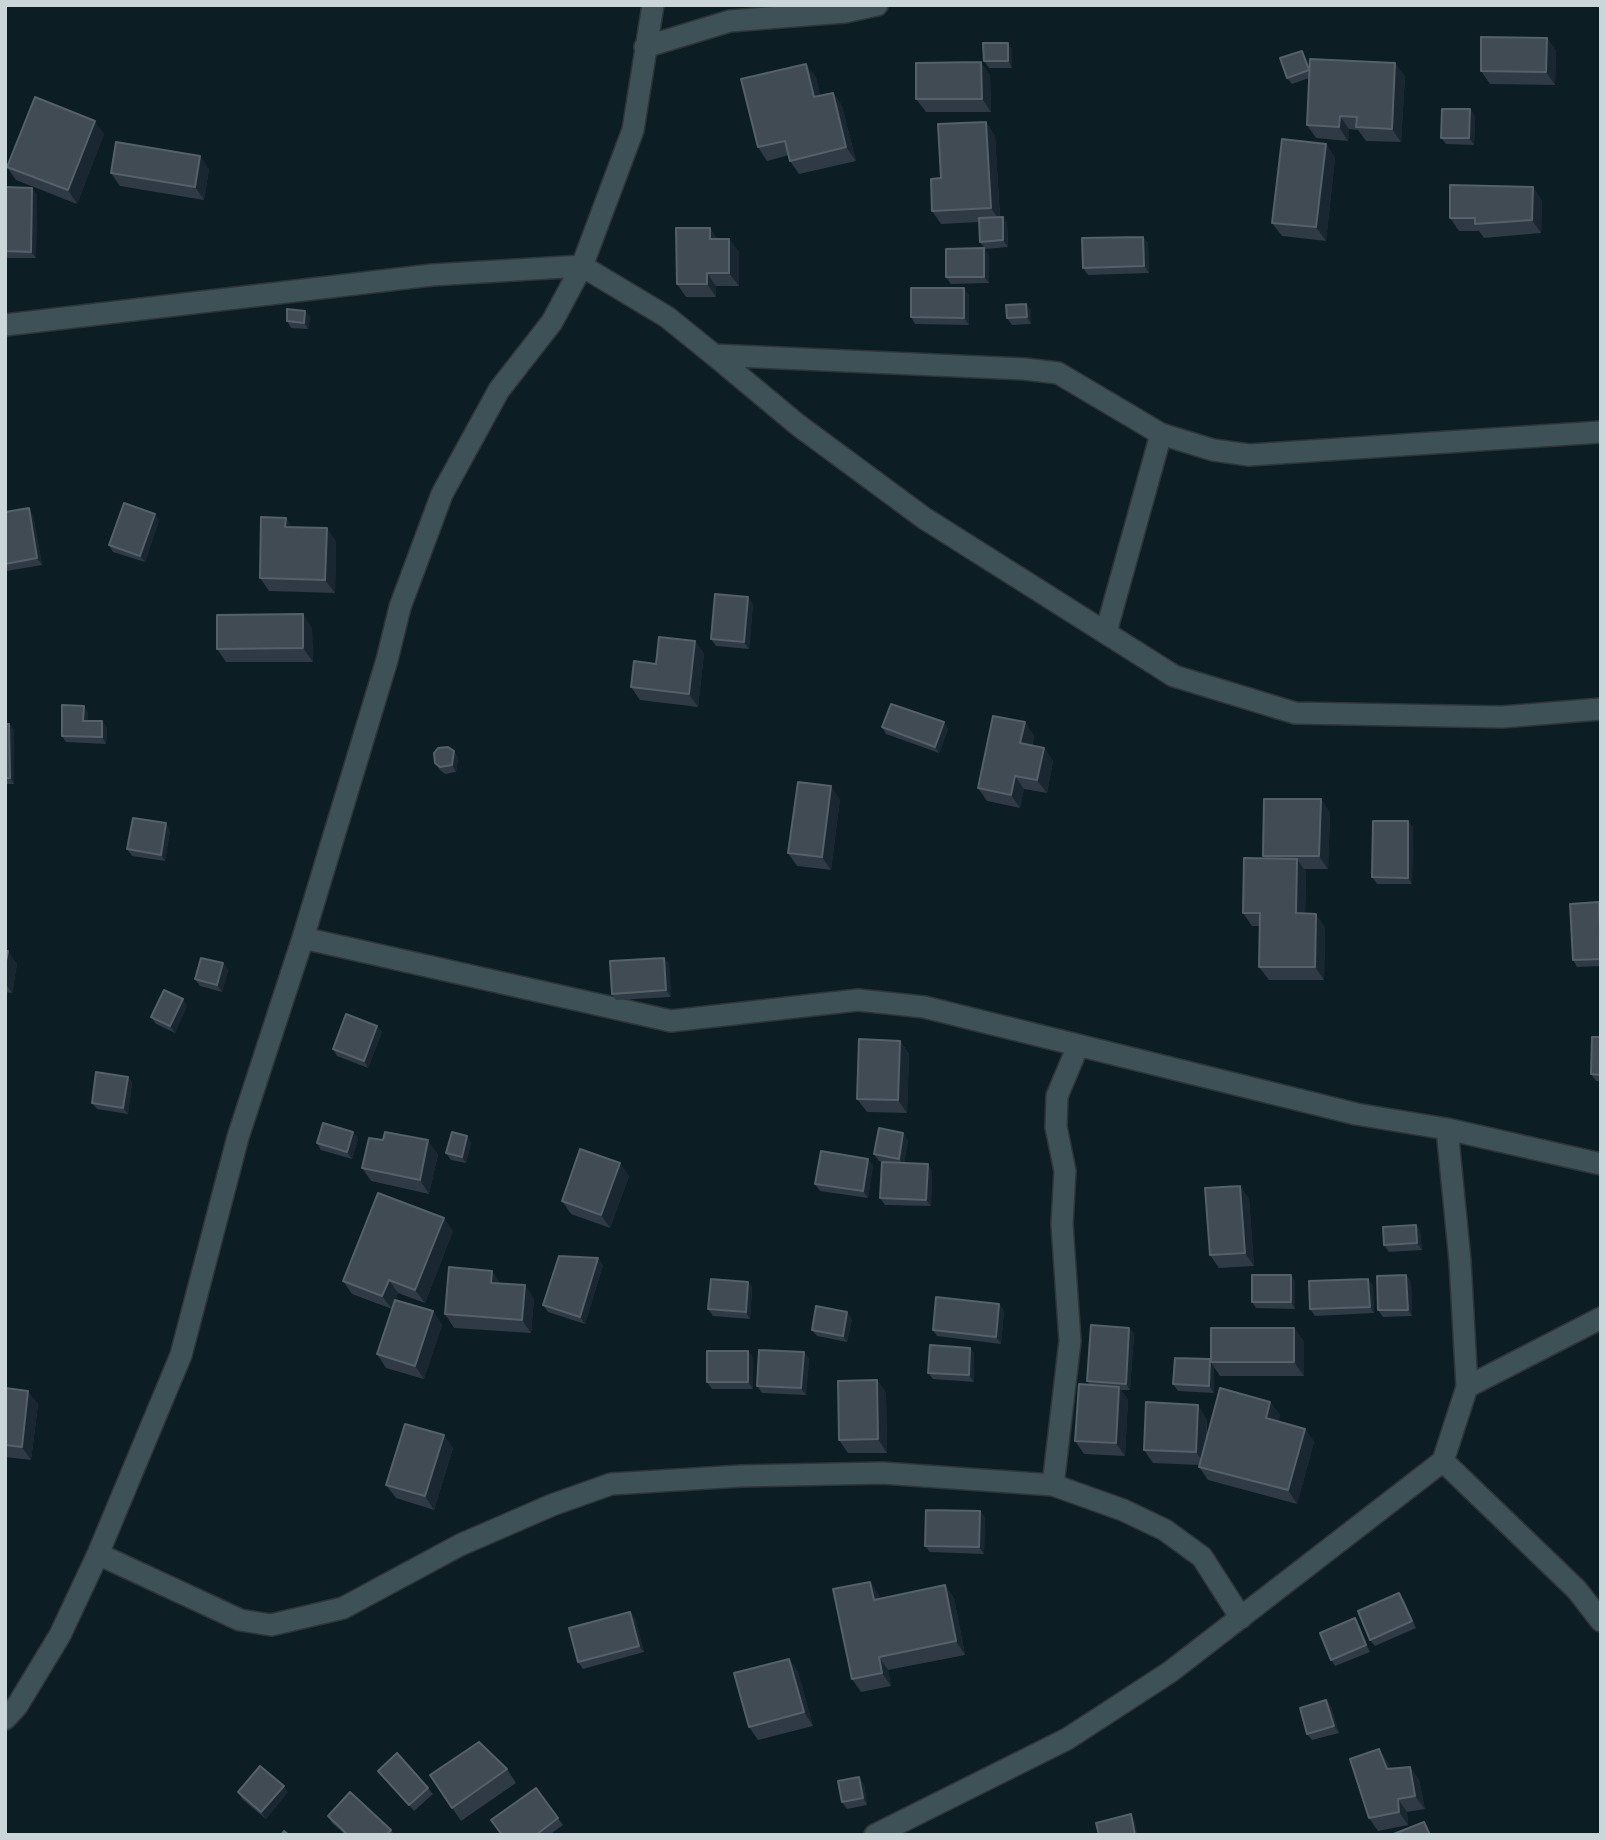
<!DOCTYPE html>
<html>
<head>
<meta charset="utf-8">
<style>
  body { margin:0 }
  #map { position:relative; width:1606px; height:1840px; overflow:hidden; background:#0c1d23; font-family:"Titillium Web",sans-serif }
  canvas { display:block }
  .frame { position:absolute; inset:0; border:7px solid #cbd6da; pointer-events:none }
</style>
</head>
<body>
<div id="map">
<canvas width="1606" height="1840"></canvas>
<div class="frame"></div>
</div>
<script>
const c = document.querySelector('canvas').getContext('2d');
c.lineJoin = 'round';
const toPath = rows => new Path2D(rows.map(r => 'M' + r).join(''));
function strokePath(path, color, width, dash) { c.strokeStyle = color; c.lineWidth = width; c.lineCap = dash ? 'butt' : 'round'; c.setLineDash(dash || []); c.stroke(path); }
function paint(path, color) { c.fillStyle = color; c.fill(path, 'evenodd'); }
const minor = toPath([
  [645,47,730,21,845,12,877,5],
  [5,325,432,275,582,266,667,317,714,355,1024,369,1058,373,1161,434,1213,450,1249,455,1601,432],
  [714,355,798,425,924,518,1174,676,1295,713,1502,717,1601,709],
  [1106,632,1161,434],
  [303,938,671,1021,858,1000,924,1007,1356,1114,1447,1129,1601,1164],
  [1447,1129,1460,1261,1467,1387],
  [1443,1461,1577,1590,1601,1621],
  [1053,1485,1070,1341,1062,1224,1065,1171,1056,1127,1057,1096,1078,1046],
  [98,1554,240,1620,271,1625,343,1608,460,1545,552,1505,611,1484,741,1476,882,1473,1053,1485,1123,1510,1165,1530,1202,1557,1241,1618],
  [5,1719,17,1706,60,1635,98,1554,181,1355,238,1137,303,938,387,660,400,607,442,494,499,390,552,322,582,266,633,130,653,5],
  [875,1835,1067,1739,1170,1672,1443,1461,1467,1387,1601,1318]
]);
const wall = toPath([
  [1547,38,1556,51,1555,85,1490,84,1481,71],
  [1008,43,1012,50,1012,68,989,68,984,61],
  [1306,58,1310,67,1405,76,1401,142,1366,141,1358,130,1349,129,1348,141,1316,138,1307,125,1309,78,1292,84,1287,78],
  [990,75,991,112,926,112,916,99],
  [816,77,820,96,833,93,842,106,856,161,799,174,790,161,789,155,767,161,758,147],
  [1470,109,1475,116,1474,145,1446,144,1441,138],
  [104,134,77,204,16,180,7,167],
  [995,135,1000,217,1007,223,1008,247,985,249,980,242,979,222,941,224,932,211,941,178],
  [1326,144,1335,158,1326,241,1282,236,1272,223],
  [209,169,204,200,120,186,111,173],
  [5,187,32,188,37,195,36,258,5,258],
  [1533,187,1542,201,1541,233,1484,238,1479,231,1459,231,1450,218],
  [1143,237,1148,243,1149,273,1088,275,1083,268],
  [717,239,729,239,739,252,739,286,716,286,716,297,686,297,677,284],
  [989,255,989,283,951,284,946,277],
  [969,295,969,325,915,324,911,317],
  [1026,304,1031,311,1031,324,1012,325,1007,318],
  [305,311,310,317,308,329,291,328,287,321],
  [5,512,33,515,42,565,7,571,5,568],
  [286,518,292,527,336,541,335,593,269,591,260,578],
  [159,520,145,562,113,552,109,545],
  [753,604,749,649,716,646,711,639],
  [312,628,313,662,226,662,217,649],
  [695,641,704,654,698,707,640,700,631,687,656,664],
  [84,706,88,713,88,721,102,721,107,728,106,744,66,742,62,736],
  [944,722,948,729,939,753,886,734,882,727],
  [1025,722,1034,736,1032,746,1044,748,1053,761,1047,793,1024,789,1020,808,987,801,978,788],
  [5,724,9,724,14,730,14,784,5,784],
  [454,751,458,758,456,772,445,774,440,770,435,763],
  [840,799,831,870,797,866,788,853],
  [1321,799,1330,813,1328,869,1304,869,1306,872,1305,914,1325,927,1324,980,1269,980,1259,967,1260,926,1252,926,1243,913,1265,858,1263,856],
  [1413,827,1412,884,1377,884,1372,877],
  [170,830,165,861,132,856,127,849],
  [1601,905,1601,966,1577,967,1573,960],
  [5,951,17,964,12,993,5,992],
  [664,958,669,964,671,997,616,1000,612,994],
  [223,963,228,970,222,992,200,986,195,979],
  [187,1006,175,1033,156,1024,151,1017],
  [377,1026,382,1032,368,1068,337,1056,333,1049],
  [1601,1037,1601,1081,1596,1081,1591,1074],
  [900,1041,909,1054,907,1113,867,1112,857,1099],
  [128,1077,132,1083,128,1114,97,1109,92,1103],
  [353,1132,358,1139,352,1159,321,1150,317,1143],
  [467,1136,471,1143,466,1163,451,1160,446,1153],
  [908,1140,904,1163,932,1171,931,1206,885,1205,880,1198,888,1163,879,1161,874,1154],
  [438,1154,429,1194,371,1181,362,1168],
  [873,1165,868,1198,820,1191,815,1184],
  [629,1176,610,1228,571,1214,562,1201],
  [1240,1186,1249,1199,1254,1266,1219,1268,1210,1255],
  [1416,1225,1420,1231,1422,1250,1389,1252,1384,1245],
  [453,1231,425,1303,398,1293,392,1309,352,1294,343,1281],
  [603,1265,585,1324,548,1312,543,1305],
  [1291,1275,1295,1282,1295,1309,1256,1308,1252,1302],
  [1406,1275,1411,1282,1412,1316,1383,1317,1378,1310],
  [748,1282,752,1288,750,1319,713,1316,708,1309],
  [1373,1285,1374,1313,1315,1316,1310,1309],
  [534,1298,531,1333,454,1328,445,1314],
  [999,1304,1004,1311,1001,1344,937,1336,933,1330],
  [433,1311,442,1325,424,1379,386,1368,377,1354],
  [852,1319,847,1342,817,1336,812,1330],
  [1129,1328,1134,1334,1130,1390,1121,1390,1128,1400,1125,1456,1084,1454,1075,1441,1090,1385,1087,1381],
  [1294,1328,1304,1342,1304,1376,1220,1376,1214,1367,1214,1393,1178,1391,1173,1384,1211,1362],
  [970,1348,974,1354,974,1382,933,1379,928,1373],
  [748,1351,753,1358,753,1389,712,1389,707,1382],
  [804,1352,809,1359,806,1395,762,1393,757,1386],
  [877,1380,886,1393,887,1453,848,1453,839,1440],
  [5,1388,38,1404,31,1460,5,1457],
  [1270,1402,1280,1415,1278,1421,1305,1429,1314,1442,1297,1504,1208,1480,1199,1467,1199,1465,1153,1463,1144,1450,1207,1419,1207,1439],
  [453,1448,434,1510,396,1498,386,1485],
  [980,1511,985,1518,984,1554,930,1552,925,1546],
  [870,1582,879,1595,880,1599,945,1585,954,1598,965,1655,888,1670,891,1686,861,1692,852,1679],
  [1399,1593,1404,1600,1416,1628,1375,1646,1370,1640],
  [635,1618,644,1652,583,1669,578,1662],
  [1359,1625,1370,1652,1335,1666,1331,1660],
  [789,1659,798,1672,813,1726,758,1740,749,1727],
  [1326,1700,1331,1707,1339,1733,1312,1740,1307,1734],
  [1388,1762,1391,1769,1410,1767,1419,1780,1425,1809,1407,1812,1408,1825,1378,1831,1369,1818],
  [507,1769,516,1783,461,1821,430,1775],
  [378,1771,428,1788,433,1794,414,1811],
  [864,1784,867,1805,847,1809,842,1802],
  [536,1788,563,1825,549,1835,502,1835],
  [238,1792,288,1792,266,1819,242,1799],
  [328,1816,391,1830,394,1835,346,1835,332,1823]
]);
const shadedWall = toPath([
  [1547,38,1556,51,1555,85,1546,72],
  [1008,43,1012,50,1012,68,1008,61],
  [1302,51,1306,58,1313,77,1309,70],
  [981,62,990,75,991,112,982,99],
  [1395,63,1405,76,1401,142,1392,129],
  [806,64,816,77,823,110,814,97],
  [833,93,842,106,856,161,846,147],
  [1470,109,1475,116,1474,145,1469,138],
  [1340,116,1349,129,1348,141,1339,127],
  [95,121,104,134,77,204,68,190],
  [986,122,995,135,1000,221,991,208],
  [1326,144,1335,158,1326,241,1316,227],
  [200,156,209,169,204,200,195,187],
  [1533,187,1542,201,1541,233,1532,220],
  [32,188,37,195,36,258,31,252],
  [1003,217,1007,223,1008,247,1003,240],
  [710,228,719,241,710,239],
  [1143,237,1148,243,1149,273,1144,266],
  [729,239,739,252,739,286,729,273],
  [984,248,989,255,989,283,984,277],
  [707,273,716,286,716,297,707,284],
  [964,288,969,295,969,325,964,318],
  [1026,304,1031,311,1031,324,1027,317],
  [305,311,310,317,308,329,304,323],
  [29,508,33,515,42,565,37,558],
  [155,514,159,520,145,562,140,556],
  [286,518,295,531,285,527],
  [327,528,336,541,335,593,325,580],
  [748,597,753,604,749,649,744,642],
  [303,614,312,628,313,662,303,648],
  [695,641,704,654,698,707,689,694],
  [84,706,88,713,88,727,83,721],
  [102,721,107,728,106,744,102,737],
  [944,722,948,729,939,753,935,747],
  [1025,722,1034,736,1029,756,1020,743],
  [9,724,14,730,14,784,10,778],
  [1044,748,1053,761,1047,793,1037,780],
  [454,751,458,758,456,772,452,765],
  [1015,776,1024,789,1020,808,1011,795],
  [831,786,840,799,831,870,822,857],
  [1321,799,1330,813,1328,869,1319,856],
  [1408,821,1413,827,1412,884,1408,878],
  [166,823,170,830,165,861,161,855],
  [1297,859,1306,872,1305,926,1296,913],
  [1599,902,1601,905,1601,937],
  [1316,914,1325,927,1324,980,1315,967],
  [8,951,17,964,12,993,5,983,5,966],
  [664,958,669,964,671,997,666,990],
  [223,963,228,970,222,992,217,985],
  [183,999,187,1006,175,1033,170,1026],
  [377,1026,382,1032,368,1068,364,1061],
  [900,1041,909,1054,907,1113,898,1100],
  [128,1077,132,1083,128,1114,123,1108],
  [353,1132,358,1139,352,1159,347,1152],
  [903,1133,908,1140,904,1165,899,1159],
  [467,1136,471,1143,466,1163,462,1157],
  [428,1140,438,1154,429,1194,420,1180],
  [868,1159,873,1165,868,1198,863,1191],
  [620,1163,629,1176,610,1228,601,1215],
  [928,1164,932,1171,931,1206,926,1200],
  [1240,1186,1249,1199,1254,1266,1245,1253],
  [444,1218,453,1231,425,1303,415,1290],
  [1416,1225,1420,1231,1422,1250,1417,1243],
  [598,1258,603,1265,585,1324,580,1317],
  [492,1271,501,1284,491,1283],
  [1291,1275,1295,1282,1295,1309,1291,1302],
  [1406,1275,1411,1282,1412,1316,1408,1310],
  [1368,1279,1373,1285,1374,1313,1370,1307],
  [389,1280,398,1293,392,1309,382,1296],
  [748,1282,752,1288,750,1319,746,1312],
  [525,1285,534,1298,531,1333,522,1320],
  [999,1304,1004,1311,1001,1344,996,1337],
  [433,1311,442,1325,424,1379,415,1366],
  [847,1312,852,1319,847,1342,843,1336],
  [1129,1328,1134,1334,1130,1390,1126,1384],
  [1294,1328,1304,1342,1304,1376,1294,1362],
  [970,1348,974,1354,974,1382,969,1375],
  [748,1351,753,1358,753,1389,748,1382],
  [804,1352,809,1359,806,1395,801,1388],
  [1210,1359,1214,1367,1214,1393,1209,1386],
  [877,1380,886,1393,887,1453,878,1439],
  [1119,1387,1128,1400,1125,1456,1116,1443],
  [28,1391,38,1404,31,1460,22,1447],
  [1270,1402,1280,1415,1275,1431,1266,1418],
  [1198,1405,1207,1419,1205,1465,1196,1452],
  [1305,1429,1314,1442,1297,1504,1288,1490],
  [444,1435,453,1448,434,1510,425,1496],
  [980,1511,985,1518,984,1554,979,1547],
  [870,1582,879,1595,883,1613,874,1600],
  [945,1585,954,1598,965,1655,956,1641],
  [1399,1593,1404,1600,1416,1628,1412,1621],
  [630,1612,635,1618,644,1652,639,1646],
  [1355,1618,1359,1625,1370,1652,1366,1645],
  [879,1657,888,1670,891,1686,882,1673],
  [789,1659,798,1672,813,1726,804,1712],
  [1326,1700,1331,1707,1339,1733,1334,1726],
  [1379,1749,1388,1762,1396,1782,1387,1769],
  [1410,1767,1419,1780,1425,1809,1415,1796],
  [859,1777,864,1784,867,1805,863,1798],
  [284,1786,288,1792,266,1819,261,1812],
  [1398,1799,1407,1812,1408,1825,1399,1812],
  [1131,1814,1135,1821,1138,1835,1135,1835]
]);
const building = toPath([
  [1481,37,1547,38,1546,72,1481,71,1481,37],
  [983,43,1008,43,1008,61,984,61,983,43],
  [1302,51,1309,70,1287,78,1280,58,1302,51],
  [1310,59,1395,63,1392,129,1356,127,1357,117,1340,116,1339,127,1307,125,1310,59],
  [981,62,982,99,916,99,916,63,981,62],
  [806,64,814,97,833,93,846,147,790,161,785,141,758,147,741,79,806,64],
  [35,97,95,121,68,190,7,167,35,97],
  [1442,109,1470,109,1469,138,1441,138,1442,109],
  [986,122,991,208,932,211,931,179,941,178,938,124,986,122],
  [1282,139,1326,144,1316,227,1272,223,1282,139],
  [116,142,200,156,195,187,111,173,116,142],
  [1450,185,1533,187,1532,220,1475,224,1475,218,1450,218,1450,185],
  [5,187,32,188,31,252,5,251,5,187],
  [1003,217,1003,240,980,242,979,218,1003,217],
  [676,228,710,228,710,239,729,239,729,273,707,273,707,284,677,284,676,228],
  [1143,237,1144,266,1083,268,1082,238,1143,237],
  [984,248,984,277,946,277,946,249,984,248],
  [911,288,964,288,964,318,911,317,911,288],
  [1026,304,1027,317,1007,318,1006,305,1026,304],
  [287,309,305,311,304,323,287,321,287,309],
  [124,503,155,514,140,556,109,545,124,503],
  [29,508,37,558,5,564,5,512,29,508],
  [261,517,286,518,285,527,327,528,325,580,260,578,261,517],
  [715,594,748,597,744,642,711,639,715,594],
  [303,614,303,648,217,649,217,615,303,614],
  [659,637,695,641,689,694,631,687,634,661,656,664,659,637],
  [891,704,944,722,935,747,882,727,891,704],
  [62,705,84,706,83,721,102,721,102,737,62,736,62,705],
  [993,716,1025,722,1020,743,1044,748,1037,780,1015,776,1011,795,978,788,993,716],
  [5,724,9,724,10,778,5,778,5,724],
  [448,747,454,751,452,765,440,767,435,763,434,753,438,748,448,747],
  [798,782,831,786,822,857,788,853,798,782],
  [1264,799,1321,799,1319,856,1263,856,1264,799],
  [133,818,166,823,161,855,127,849,133,818],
  [1373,821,1408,821,1408,878,1372,877,1373,821],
  [1244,858,1297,859,1296,913,1316,914,1315,967,1259,967,1260,913,1243,913,1244,858],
  [1599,902,1601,959,1573,960,1570,904,1599,902],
  [5,951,8,951,5,966,5,951],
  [201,958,223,963,217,985,195,979,201,958],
  [664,958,666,990,612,994,610,961,664,958],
  [164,990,183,999,170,1026,151,1017,164,990],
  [346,1014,377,1026,364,1061,333,1049,346,1014],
  [1592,1037,1601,1037,1601,1075,1591,1074,1592,1037],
  [859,1039,900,1041,898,1100,857,1099,859,1039],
  [96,1072,128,1077,123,1108,92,1103,96,1072],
  [323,1123,353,1132,347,1152,317,1143,323,1123],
  [879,1128,903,1133,899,1159,874,1154,879,1128],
  [385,1132,428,1140,420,1180,362,1168,369,1138,383,1140,385,1132],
  [452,1132,467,1136,462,1157,446,1153,452,1132],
  [580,1149,620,1163,601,1215,562,1201,580,1149],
  [821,1151,868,1159,863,1191,815,1184,821,1151],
  [882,1162,928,1164,926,1200,880,1198,882,1162],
  [1240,1186,1245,1253,1210,1255,1205,1188,1240,1186],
  [378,1193,444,1218,415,1290,389,1280,382,1296,343,1281,378,1193],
  [1416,1225,1417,1243,1384,1245,1383,1227,1416,1225],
  [559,1256,598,1258,580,1317,543,1305,559,1256],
  [449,1267,492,1271,491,1283,525,1285,522,1320,445,1314,449,1267],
  [1252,1275,1291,1275,1291,1302,1252,1302,1252,1275],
  [1406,1275,1408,1310,1378,1310,1377,1276,1406,1275],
  [711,1279,748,1282,746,1312,708,1309,711,1279],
  [1368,1279,1370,1307,1310,1309,1309,1281,1368,1279],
  [936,1297,999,1304,996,1337,933,1330,936,1297],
  [395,1300,433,1311,415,1366,377,1354,395,1300],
  [816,1306,847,1312,843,1336,812,1330,816,1306],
  [1091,1325,1129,1328,1126,1384,1087,1381,1091,1325],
  [1211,1328,1294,1328,1294,1362,1211,1362,1211,1328],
  [930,1345,970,1348,969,1375,928,1373,930,1345],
  [759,1350,804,1352,801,1388,757,1386,759,1350],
  [707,1351,748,1351,748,1382,707,1382,707,1351],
  [1175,1358,1210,1359,1209,1386,1173,1384,1175,1358],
  [877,1380,878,1439,839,1440,838,1381,877,1380],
  [1079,1384,1119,1387,1116,1443,1075,1441,1079,1384],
  [5,1388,28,1391,22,1447,5,1445,5,1388],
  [1220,1388,1270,1402,1266,1418,1305,1429,1288,1490,1199,1467,1220,1388],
  [1146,1402,1198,1405,1196,1452,1144,1450,1146,1402],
  [405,1424,444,1435,425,1496,386,1485,405,1424],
  [926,1510,980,1511,979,1547,925,1546,926,1510],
  [870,1582,874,1600,945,1585,956,1641,879,1657,882,1673,852,1679,833,1589,870,1582],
  [1399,1593,1412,1621,1370,1640,1358,1611,1399,1593],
  [630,1612,639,1646,578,1662,569,1628,630,1612],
  [1355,1618,1366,1645,1331,1660,1320,1633,1355,1618],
  [789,1659,804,1712,749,1727,734,1673,789,1659],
  [1326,1700,1334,1726,1307,1734,1300,1708,1326,1700],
  [479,1742,507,1769,452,1808,430,1775,479,1742],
  [1379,1749,1387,1769,1410,1767,1415,1796,1398,1799,1399,1812,1369,1818,1350,1759,1379,1749],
  [397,1753,428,1788,409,1805,378,1771,397,1753],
  [260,1766,284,1786,261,1812,238,1792,260,1766],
  [859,1777,863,1798,842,1802,838,1781,859,1777],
  [536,1788,558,1818,536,1835,502,1835,491,1820,536,1788],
  [350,1792,391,1830,386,1835,348,1835,328,1816,350,1792],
  [1131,1814,1135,1835,1099,1835,1096,1823,1131,1814],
  [1424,1822,1430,1835,1391,1835,1424,1822],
  [284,1831,289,1835,281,1835,284,1831]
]);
strokePath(minor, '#2d3539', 24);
strokePath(minor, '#3e5157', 21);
paint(wall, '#2f3a44');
paint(shadedWall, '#1a2730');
paint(building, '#404b54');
strokePath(building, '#556069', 2);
</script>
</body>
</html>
